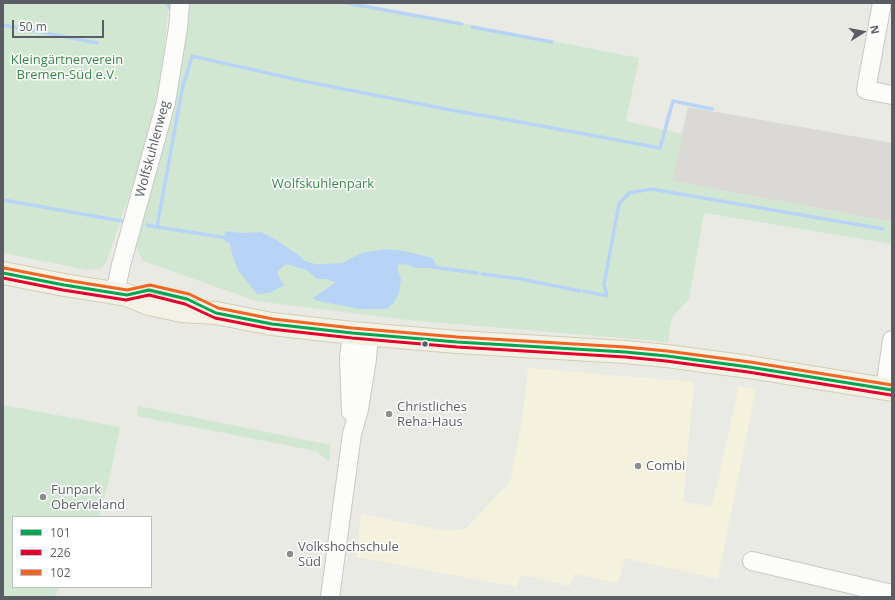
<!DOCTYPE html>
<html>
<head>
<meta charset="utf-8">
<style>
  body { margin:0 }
  #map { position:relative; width:895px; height:600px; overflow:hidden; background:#eaeae5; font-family:"Open Sans",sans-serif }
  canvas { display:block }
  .frame { position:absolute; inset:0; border:4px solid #5a5d63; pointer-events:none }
  .legend { position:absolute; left:12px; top:516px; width:140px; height:72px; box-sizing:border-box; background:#fff; border:1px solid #bdbec1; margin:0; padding:5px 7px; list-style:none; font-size:12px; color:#5a5d63 }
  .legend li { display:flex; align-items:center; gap:8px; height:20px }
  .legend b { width:20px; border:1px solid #bdbec1 }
  .north { position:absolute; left:843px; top:12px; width:40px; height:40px; -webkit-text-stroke:3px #fff; paint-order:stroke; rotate:79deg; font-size:11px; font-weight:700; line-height:16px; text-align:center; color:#5a5d63 }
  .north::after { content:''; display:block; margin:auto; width:14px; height:18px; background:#5a5d63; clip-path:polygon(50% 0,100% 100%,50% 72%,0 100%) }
  .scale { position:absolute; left:12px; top:20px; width:92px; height:18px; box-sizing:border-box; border:2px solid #5a5d63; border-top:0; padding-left:5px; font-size:12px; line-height:14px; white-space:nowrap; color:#5a5d63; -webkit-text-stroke:3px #fff; paint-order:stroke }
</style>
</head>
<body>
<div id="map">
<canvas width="895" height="600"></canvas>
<div class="frame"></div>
<ul class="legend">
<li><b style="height:5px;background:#00a651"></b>101</li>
<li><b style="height:5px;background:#e4002b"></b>226</li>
<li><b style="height:5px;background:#f26522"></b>102</li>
</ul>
<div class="north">N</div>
<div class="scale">50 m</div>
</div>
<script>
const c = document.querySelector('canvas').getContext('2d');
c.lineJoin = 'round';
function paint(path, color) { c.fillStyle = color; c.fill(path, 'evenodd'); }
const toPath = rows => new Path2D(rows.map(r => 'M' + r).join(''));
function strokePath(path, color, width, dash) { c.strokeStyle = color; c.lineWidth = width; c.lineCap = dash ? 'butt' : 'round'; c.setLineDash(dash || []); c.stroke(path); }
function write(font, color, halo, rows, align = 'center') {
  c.font = font + ' "Open Sans",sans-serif'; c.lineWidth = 3; c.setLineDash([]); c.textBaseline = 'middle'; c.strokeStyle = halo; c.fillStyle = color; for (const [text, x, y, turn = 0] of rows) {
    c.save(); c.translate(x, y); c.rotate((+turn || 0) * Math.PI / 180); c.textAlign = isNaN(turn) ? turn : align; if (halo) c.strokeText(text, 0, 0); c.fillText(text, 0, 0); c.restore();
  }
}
const commercial = toPath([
  [528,368,694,382,683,501,711,507,716,489,737,395,738,386,756,389,718,579,624,558,618,583,574,574,570,586,521,575,517,587,356,557,361,514,447,531,465,529,510,482,523,415]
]);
const industrial = toPath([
  [688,107,892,143,892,222,671,181]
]);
const green = toPath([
  [3,3,169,3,161,79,139,167,106,263,100,269,87,270,3,253],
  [187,3,359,3,639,58,626,121,683,134,672,181,892,222,892,244,704,213,689,299,672,317,668,342,408,320,256,301,143,261,133,242],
  [3,405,120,427,108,485,99,517,13,517,13,587,60,587,55,597,3,597],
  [138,406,331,445,329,462,316,451,137,416]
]);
const water = toPath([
  [225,231,242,233,261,232,275,239,300,256,307,265,342,263,362,253,385,249,404,251,433,258,437,268,416,268,406,264,398,265,398,271,401,279,399,293,394,303,387,309,359,309,318,301,313,298,336,282,325,279,317,279,306,270,286,264,277,272,281,281,285,285,269,293,257,294,238,270,233,257,230,244,224,240]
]);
const stream = toPath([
  [167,3,171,10],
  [346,3,462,24],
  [3,25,56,35,97,43],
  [472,27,552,42],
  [3,200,122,221],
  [147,225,157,227],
  [228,238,157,227,182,90,192,56,303,81,456,111,520,122,660,148,673,101,712,109],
  [302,262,316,266],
  [432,267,477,273],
  [482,274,521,279,580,291],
  [584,291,607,296,604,284,619,204,629,193,651,189,883,229]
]);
const minor = toPath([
  [882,3,866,90,892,95],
  [115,293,121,265,166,102,178,28,180,3],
  [885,389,892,340],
  [351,412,349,358,352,333],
  [752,561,892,594],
  [330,597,352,434,359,409,367,359,369,334]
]);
const major = toPath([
  [3,273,64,285,127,295,149,304,182,311,216,313,272,324,352,333,457,342,625,352,667,356,749,367,892,390]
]);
const bus1 = toPath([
  [3,273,64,285,127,295,149,290,187,299,216,313,272,324,352,333,457,342,625,352,667,356,749,367,892,390]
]);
const bus2 = toPath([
  [3,278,63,290,126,300,149,295,185,304,215,318,271,329,352,338,457,347,625,357,666,361,748,372,891,395]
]);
const bus3 = toPath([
  [4,268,65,280,127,290,150,285,189,294,218,308,273,319,352,328,457,337,625,347,667,351,750,362,892,385]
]);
const markers = [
  [425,344,3.5,"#5a5d63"],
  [389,414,4,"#8c8e90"],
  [638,466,4,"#8c8e90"],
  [43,497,4,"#8c8e90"],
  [290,554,4,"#8c8e90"]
];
const parkNames = [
  ["Kleingärtnerverein",67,60],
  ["Bremen-Süd e.V.",67,75],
  ["Wolfskuhlenpark",323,184]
];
const streetNames = [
  ["Wolfskuhlenweg",153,149,-75]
];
const poiNames = [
  ["Christliches",397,407],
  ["Reha-Haus",397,422],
  ["Combi",646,466],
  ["Funpark",51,490],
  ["Obervieland",51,505],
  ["Volkshochschule",298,547],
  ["Süd",298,562]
];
paint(commercial, '#f4f2dd');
paint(industrial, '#dad9d5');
paint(green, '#d2e7d2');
paint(water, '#b7d4f6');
strokePath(stream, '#b7d4f6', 3.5);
strokePath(minor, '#c7c8c7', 20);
strokePath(major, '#d2cdb3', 24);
strokePath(minor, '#fcfcfb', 18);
strokePath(major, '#f2f2e7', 22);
strokePath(bus1, '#00a651', 3);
strokePath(bus2, '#e4002b', 3);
strokePath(bus3, '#f26522', 3);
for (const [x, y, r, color] of markers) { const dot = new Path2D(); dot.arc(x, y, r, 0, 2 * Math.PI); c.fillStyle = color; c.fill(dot); strokePath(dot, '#fff', 1.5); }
write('13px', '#368644', '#fff', parkNames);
write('13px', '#5a5d63', '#fff', streetNames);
write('13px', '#5a5d63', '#fff', poiNames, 'left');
</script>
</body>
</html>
